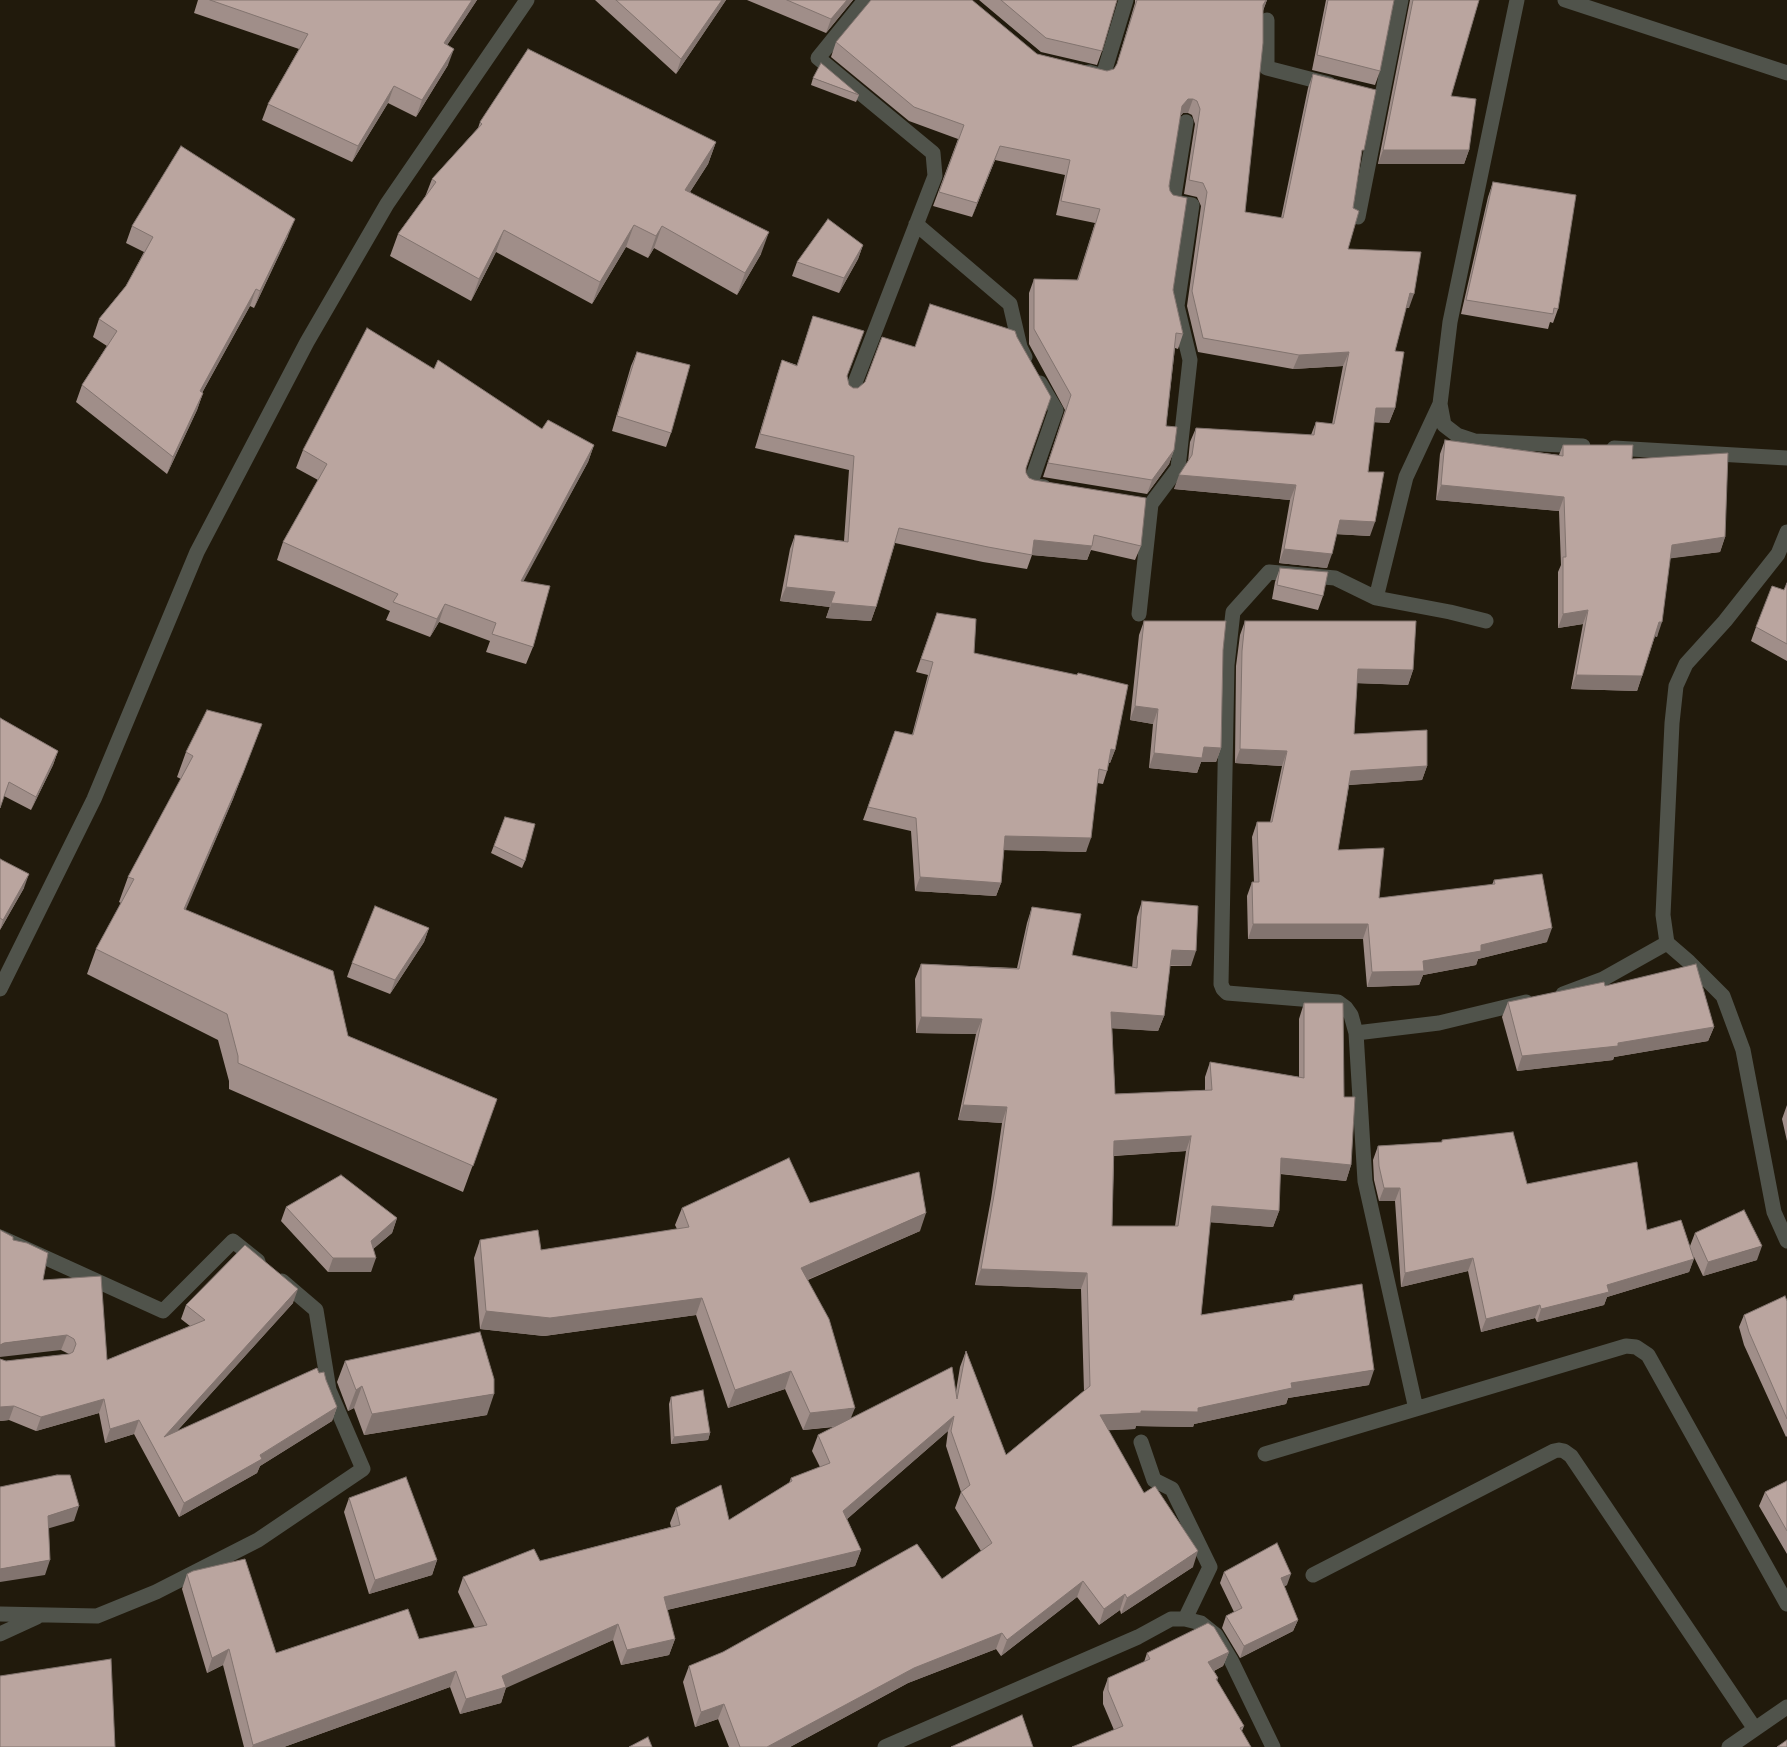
<!DOCTYPE html>
<html>
<head>
<meta charset="utf-8">
<style>
  body { margin:0 }
  canvas { display:block; background:#211a0c }
</style>
</head>
<body>
<canvas width="1787" height="1747"></canvas>
<script>
const c = document.querySelector('canvas').getContext('2d');
c.lineJoin = 'round';
const toPath = rows => new Path2D(rows.map(r => 'M' + r).join(''));
function strokePath(path, color, width, dash) { c.strokeStyle = color; c.lineWidth = width; c.lineCap = dash ? 'butt' : 'round'; c.setLineDash(dash || []); c.stroke(path); }
function paint(path, color) { c.fillStyle = color; c.fill(path, 'evenodd'); }
const street = toPath([
  [1517,0,1450,322,1440,404,1444,425,1457,435,1475,441,1583,446],
  [1565,0,1787,73],
  [1267,20,1267,68,1329,84],
  [1089,72,1103,76,1126,0],
  [1358,217,1401,0],
  [916,224,1010,304,1020,347,1025,357],
  [1040,383,1056,410,1030,485,1044,487],
  [851,393,935,176,933,153,818,58,865,0],
  [1440,404,1406,477,1376,598,1450,612,1486,621],
  [1614,448,1787,458],
  [1787,532,1778,554,1725,621,1686,664,1676,686,1672,723,1663,915,1667,943,1689,962,1723,996,1743,1050,1774,1212,1787,1241],
  [1376,598,1335,578,1269,572,1233,612,1227,665,1221,984,1223,989,1227,993,1338,1002,1346,1008,1351,1015,1356,1033,1365,1181,1416,1409],
  [1139,614,1151,504,1178,468,1190,360,1177,306,1192,205,1173,202,1186,122],
  [0,989,94,799,197,552,307,342,387,204,527,0],
  [1563,994,1603,979,1667,943],
  [1356,1033,1439,1023,1526,1002],
  [0,1237,163,1311,233,1241,258,1261],
  [1141,1442,1154,1480,1172,1489,1210,1567,1185,1619],
  [1265,1454,1616,1349,1626,1346,1636,1347,1648,1355,1787,1604],
  [1313,1575,1554,1451,1559,1450,1564,1451,1571,1456,1755,1729],
  [0,1614,97,1616,156,1592,258,1540,363,1469,329,1390,316,1310,282,1281],
  [0,1634,37,1617],
  [885,1747,1138,1637,1171,1619,1185,1619,1201,1623,1216,1635,1231,1660,1273,1747],
  [1729,1747,1787,1707]
]);
const wall = toPath([
  [198,0,477,0,447,45,448,65,416,117,388,103,352,162,262,120,268,104,299,49,194,13],
  [595,0,726,0,676,74],
  [747,0,853,0,826,33],
  [979,0,1117,0,1102,51,1097,65,1041,52],
  [1135,0,1267,0,1263,11,1245,212,1281,218,1308,88,1313,74,1361,158,1353,208,1348,249,1409,308,1406,308,1395,351,1395,408,1389,423,1374,422,1368,472,1370,536,1336,534,1327,568,1279,563,1290,500,1174,489,1188,462,1190,442,1196,428,1311,435,1316,422,1332,424,1343,366,1293,369,1198,352,1187,306,1201,206,1197,197,1184,194,1195,124,1192,115,1188,113,1183,113,1180,116,1169,186,1173,290,1183,334,1178,349,1175,348,1166,426,1174,450,1169,464,1147,494,1043,477,1065,410,1029,344,1029,293,1034,279,1077,280,1095,223,1056,215,1065,175,995,160,972,217,933,206,958,139,909,121,831,57,836,42,1037,54,1107,71,1114,69,1116,67,1135,3],
  [1326,0,1394,0,1380,71,1375,85,1312,70],
  [1410,0,1479,0,1451,96,1469,150,1464,164,1378,164],
  [813,78,859,95,856,102,811,85],
  [480,122,716,142,708,164,690,192,761,254,737,295,654,248,648,258,626,247,592,304,496,252,471,301,390,256,398,234,425,197,432,179,478,128],
  [1493,182,1558,309,1553,323,1550,322,1548,329,1461,314,1488,197],
  [132,226,288,236,254,308,250,306,202,393,203,393,197,410,167,474,76,402,82,385,107,346,93,337,99,319,126,286,144,252,126,243],
  [863,245,858,259,839,293,792,276,797,262],
  [813,316,847,376,849,385,853,388,1026,468,1026,473,1029,478,1141,546,1135,560,1091,550,1087,560,1032,555,1027,569,983,562,895,543,876,607,871,621,826,618,830,607,780,601,790,549,795,535,844,541,849,470,755,448,777,375,782,360,797,365],
  [637,352,671,433,666,447,612,431,631,366],
  [434,369,542,429,594,445,588,462,523,581,533,647,526,664,486,652,490,641,439,622,430,637,386,620,390,611,277,560,283,542,318,480,296,468,303,450],
  [1445,440,1559,455,1563,445,1632,459,1725,537,1720,552,1670,558,1657,637,1655,636,1637,691,1571,689,1583,624,1558,628,1558,572,1561,565,1559,511,1436,500,1440,454],
  [1280,568,1323,596,1318,610,1272,599,1275,582],
  [1787,583,1787,661,1751,641,1756,627,1784,590],
  [937,613,974,653,1115,750,1110,763,1109,763,1107,771,1103,784,1097,783,1086,852,1004,850,1001,883,996,896,915,891,911,831,863,820,895,731,912,735,928,675,916,672],
  [1144,621,1223,650,1221,748,1216,762,1201,762,1197,773,1149,768,1153,724,1130,720,1139,635],
  [1245,621,1413,670,1408,685,1357,683,1354,734,1427,766,1422,780,1349,785,1338,850,1379,898,1492,885,1494,880,1547,942,1478,959,1476,965,1423,975,1419,985,1367,987,1363,939,1248,939,1247,896,1252,882,1254,882,1252,837,1257,822,1270,822,1282,766,1235,763,1236,666,1240,635],
  [0,718,58,751,53,765,31,810,4,796],
  [252,749,233,799,185,910,348,1036,497,1099,463,1192,229,1089,229,1081,218,1040,87,974,96,949,121,903,119,902,128,877,181,779,177,777,186,752],
  [505,817,525,861,522,868,491,853],
  [0,859,24,888,0,930],
  [1142,901,1191,966,1170,966,1164,1016,1158,1031,1112,1028,1115,1094,1205,1090,1205,1077,1210,1062,1299,1077,1299,1019,1304,1003,1344,1097,1351,1165,1346,1181,1280,1174,1279,1211,1273,1227,1210,1222,1201,1315,1292,1300,1294,1295,1369,1385,1288,1398,1286,1404,1194,1424,1193,1427,1136,1426,1135,1429,1108,1430,1144,1493,1193,1567,1121,1614,1120,1610,1099,1625,1077,1597,1001,1656,996,1649,908,1683,790,1747,729,1747,718,1719,695,1727,683,1682,689,1666,942,1579,981,1551,955,1508,961,1492,946,1446,948,1431,847,1519,861,1550,855,1566,667,1610,675,1639,669,1655,621,1665,613,1640,506,1687,501,1703,460,1714,450,1687,284,1747,244,1747,223,1665,207,1673,182,1589,187,1574,276,1653,419,1639,475,1628,458,1592,463,1577,540,1561,671,1527,670,1523,676,1508,729,1520,789,1483,791,1478,820,1467,812,1451,818,1435,834,1427,803,1430,785,1389,728,1408,696,1315,544,1336,480,1329,474,1258,480,1240,541,1250,677,1229,675,1225,682,1208,810,1203,920,1231,808,1280,851,1418,956,1391,960,1367,966,1351,1006,1455,1084,1391,1081,1289,975,1285,991,1199,1002,1123,958,1120,976,1034,916,1033,915,979,921,964,1017,968,1027,923,1032,907,1072,955,1132,968,1137,917],
  [1186,1151,1175,1226,1112,1226,1114,1156],
  [429,928,424,942,390,994,347,977,352,963],
  [1605,986,1714,1027,1708,1041,1614,1057,1613,1060,1517,1071,1502,1017,1508,1002],
  [1787,1105,1787,1141,1782,1119],
  [1442,1140,1527,1184,1647,1230,1690,1246,1695,1233,1757,1260,1703,1276,1694,1257,1689,1272,1607,1297,1604,1305,1537,1322,1535,1318,1481,1332,1468,1271,1401,1287,1395,1201,1379,1201,1374,1180,1373,1160,1378,1146,1442,1142],
  [286,1207,397,1218,392,1233,373,1249,371,1272,328,1272,281,1221],
  [13,1240,43,1280,107,1360,190,1326,181,1319,186,1305,293,1303,177,1431,319,1373,326,1380,337,1407,332,1421,260,1466,257,1473,179,1517,134,1434,105,1443,99,1413,36,1431,9,1420,0,1421,0,1359,6,1361,69,1354,61,1350],
  [1787,1301,1787,1436,1786,1437,1744,1345,1739,1327,1744,1315],
  [345,1361,487,1415,364,1435,354,1408,348,1411,337,1382],
  [671,1397,710,1433,708,1440,671,1444,669,1404],
  [1787,1481,1787,1554,1759,1506,1765,1492],
  [349,1498,437,1560,432,1575,369,1594,344,1512],
  [1224,1572,1287,1585,1284,1586,1298,1620,1293,1631,1240,1658,1222,1628,1226,1616,1234,1612,1220,1583],
  [1229,1652,1223,1666,1214,1671,1218,1678,1217,1681,1244,1726,1242,1731,1114,1730,1103,1704,1103,1692,1108,1678,1144,1662,1147,1653]
]);
const shadedWall = toPath([
  [472,0,477,0,438,59,444,43],
  [722,0,726,0,676,74,681,59],
  [847,0,853,0,826,33,831,19],
  [1266,0,1267,0,1262,12,1263,5],
  [454,49,448,65,416,117,422,100],
  [394,86,388,103,352,162,358,146],
  [1188,99,1193,99,1188,113,1183,113,1177,120,1182,106],
  [716,142,708,164,677,212,685,190],
  [1000,146,995,160,972,217,977,203],
  [1383,150,1469,150,1464,164,1378,164],
  [295,219,288,236,254,308,260,291],
  [634,225,626,247,592,304,600,282],
  [662,226,654,248,648,258,656,236],
  [504,230,496,252,471,301,479,279],
  [769,232,761,254,737,295,745,273],
  [863,245,858,259,839,293,844,278],
  [256,289,250,306,193,409,200,391],
  [1410,293,1414,294,1409,308,1405,308],
  [1349,352,1343,366,1293,369,1299,355],
  [203,393,197,410,167,474,173,457],
  [1376,408,1395,408,1389,423,1370,422],
  [594,445,588,462,514,599,521,581],
  [1174,450,1169,464,1147,494,1152,480],
  [1179,475,1296,485,1290,500,1174,489],
  [1441,485,1564,497,1559,511,1436,500],
  [1340,520,1375,522,1370,536,1334,534],
  [1725,537,1720,552,1666,559,1672,545],
  [1034,540,1092,546,1087,560,1032,555],
  [1284,549,1332,554,1327,568,1279,563],
  [786,587,835,592,830,607,780,601],
  [831,603,876,607,871,621,826,618],
  [445,604,439,622,430,637,437,619],
  [1588,610,1583,624,1558,628,1563,614],
  [1659,622,1662,622,1657,637,1654,636],
  [1358,669,1413,670,1408,685,1352,683],
  [1576,675,1642,676,1637,691,1571,689],
  [1135,706,1158,709,1153,724,1130,720],
  [262,724,233,799,175,935,184,909],
  [1204,747,1221,748,1216,762,1201,762,1197,773,1149,768,1154,753],
  [1111,749,1115,750,1110,763,1107,763],
  [1240,749,1287,751,1282,766,1235,763],
  [58,751,53,765,31,810,36,797],
  [1427,766,1422,780,1346,785,1351,771],
  [1005,836,1091,838,1086,852,1000,850],
  [29,874,24,888,0,930,3,920],
  [920,877,1001,883,996,896,915,891],
  [1253,924,1368,924,1363,939,1248,939],
  [429,928,424,942,390,994,395,980],
  [1552,928,1547,942,1478,959,1476,965,1423,975,1419,985,1367,987,1372,972,1423,961,1481,945],
  [1172,950,1196,951,1191,966,1167,965],
  [1111,1012,1164,1016,1158,1031,1105,1028],
  [921,1017,982,1019,976,1034,916,1033],
  [1714,1027,1708,1041,1614,1057,1613,1060,1517,1071,1522,1056,1618,1043],
  [963,1105,1007,1107,1002,1123,958,1120],
  [1191,1136,1186,1151,1109,1156,1114,1141],
  [1281,1158,1351,1165,1346,1181,1275,1173],
  [1384,1188,1400,1188,1395,1201,1379,1201],
  [1212,1206,1279,1211,1273,1227,1206,1222],
  [926,1213,920,1231,795,1285,801,1268],
  [397,1218,392,1233,366,1255,371,1241],
  [1762,1246,1757,1260,1703,1276,1708,1262],
  [333,1258,376,1258,371,1272,328,1272],
  [1473,1258,1468,1271,1401,1287,1405,1273],
  [1694,1259,1689,1272,1607,1297,1604,1305,1537,1322,1541,1309,1607,1285],
  [981,1269,1087,1273,1081,1289,975,1285],
  [298,1289,293,1303,159,1451,164,1437],
  [702,1298,696,1315,544,1336,480,1329,486,1311],
  [1540,1305,1535,1318,1481,1332,1486,1319],
  [67,1335,61,1350,0,1357,0,1345,4,1343],
  [1374,1370,1369,1385,1288,1398,1286,1404,1194,1424,1193,1427,1136,1426,1135,1429,1094,1431,1100,1415,1141,1411,1198,1408,1291,1383],
  [791,1371,785,1389,728,1408,735,1390],
  [362,1386,354,1408,348,1411,356,1390],
  [494,1394,487,1415,364,1435,372,1414],
  [104,1399,99,1413,36,1431,41,1417],
  [14,1406,9,1420,0,1421,0,1407],
  [337,1407,332,1421,260,1466,257,1473,179,1517,184,1503],
  [855,1408,848,1425,803,1430,810,1413],
  [954,1416,948,1431,838,1527,843,1511],
  [139,1420,134,1434,105,1443,110,1429],
  [710,1433,708,1440,671,1444,674,1437],
  [79,1506,74,1521,43,1530,48,1516],
  [861,1550,855,1566,658,1612,664,1597],
  [1198,1551,1193,1567,1121,1614,1127,1598],
  [50,1560,45,1575,0,1582,0,1569],
  [437,1560,432,1575,369,1594,375,1580],
  [1291,1574,1287,1585,1277,1590,1281,1578],
  [1083,1581,1077,1597,1001,1656,1007,1640],
  [1125,1594,1120,1610,1099,1625,1104,1609],
  [1298,1620,1293,1631,1240,1658,1244,1646],
  [618,1624,613,1640,506,1688,501,1703,460,1714,466,1699,502,1676],
  [1002,1633,996,1649,908,1683,790,1747,767,1747,914,1668],
  [675,1639,669,1655,621,1665,627,1650],
  [229,1649,223,1665,207,1673,212,1658],
  [1229,1652,1223,1666,1203,1676,1208,1662],
  [456,1671,450,1687,284,1747,252,1747,253,1745],
  [724,1704,718,1719,695,1727,701,1712]
]);
const building = toPath([
  [210,0,472,0,444,43,454,49,422,100,394,86,358,146,268,104,308,34,210,0],
  [616,0,722,0,681,59,616,0],
  [787,0,847,0,831,19,787,0],
  [871,0,972,0,1037,54,1107,71,1114,69,1117,64,1137,0,1266,0,1263,5,1263,43,1245,212,1283,218,1313,74,1376,90,1364,150,1362,150,1353,208,1359,211,1348,249,1421,252,1414,294,1410,293,1395,351,1404,352,1395,408,1376,408,1368,472,1384,472,1375,522,1340,520,1332,554,1284,549,1296,485,1179,475,1192,455,1196,428,1314,435,1316,422,1334,424,1349,352,1299,355,1203,338,1192,291,1207,192,1203,183,1189,180,1200,109,1197,101,1193,99,1188,99,1182,106,1169,186,1170,191,1173,195,1187,198,1173,290,1183,334,1176,333,1166,426,1177,427,1174,450,1152,480,1048,463,1071,395,1034,329,1034,279,1078,280,1100,209,1061,201,1070,160,1000,146,977,203,939,192,964,125,914,107,836,42,871,0],
  [1001,0,1117,0,1102,51,1046,38,1001,0],
  [1328,0,1394,0,1380,71,1317,55,1328,0],
  [1413,0,1479,0,1451,96,1476,99,1469,150,1383,150,1413,0],
  [528,49,716,142,685,190,769,232,745,273,662,226,656,236,634,225,600,282,504,230,479,279,398,234,436,182,432,179,482,124,480,122,528,49],
  [821,63,859,95,813,78,821,63],
  [181,146,295,219,260,291,256,289,200,391,203,393,173,457,82,385,117,331,99,319,126,286,153,237,132,226,181,146],
  [1493,182,1576,195,1558,309,1554,308,1553,314,1466,300,1493,182],
  [828,219,863,245,844,278,797,262,828,219],
  [930,304,1015,331,1017,337,1051,397,1026,468,1026,473,1029,478,1034,480,1146,498,1141,546,1094,535,1092,546,1034,540,1032,555,988,547,899,528,876,607,831,603,835,592,786,587,795,535,848,542,854,456,760,434,782,360,797,366,813,316,864,331,847,376,849,385,853,388,858,388,865,382,882,337,915,347,930,304],
  [367,328,434,369,438,360,542,429,548,420,594,445,521,581,550,586,533,647,492,634,496,623,445,604,437,619,393,602,398,594,283,542,327,464,303,450,367,328],
  [637,352,690,365,671,433,617,416,637,352],
  [1445,440,1563,456,1563,445,1633,445,1632,459,1728,453,1725,537,1672,545,1662,622,1659,622,1642,676,1576,675,1588,610,1563,614,1563,557,1566,557,1564,497,1441,485,1445,440],
  [1280,568,1328,572,1323,596,1277,585,1280,568],
  [1787,583,1787,644,1756,627,1772,586,1784,590,1787,583],
  [937,613,976,619,974,653,1077,675,1078,673,1128,685,1115,750,1111,749,1107,771,1099,769,1091,838,1005,836,1001,883,920,877,916,818,868,807,895,731,913,735,933,662,921,659,937,613],
  [1144,621,1226,621,1223,650,1221,748,1204,747,1202,758,1154,753,1158,709,1135,706,1144,621],
  [1245,621,1416,621,1413,670,1358,669,1354,734,1427,730,1427,766,1351,771,1338,850,1384,848,1379,898,1495,884,1494,880,1542,874,1552,928,1481,945,1481,951,1423,961,1424,971,1372,972,1368,924,1253,924,1252,882,1259,882,1257,822,1272,822,1287,751,1240,749,1242,651,1245,621],
  [207,710,262,724,243,773,184,909,333,971,348,1036,497,1099,473,1166,238,1063,238,1056,227,1014,96,949,134,879,128,877,193,756,186,752,207,710],
  [0,718,58,751,36,797,9,782,0,808,0,718],
  [505,817,535,824,525,861,494,846,505,817],
  [0,859,29,874,3,920,0,918,0,859],
  [1142,901,1198,906,1196,951,1172,950,1164,1016,1111,1012,1115,1094,1212,1090,1210,1062,1304,1078,1304,1003,1343,1003,1344,1097,1355,1097,1351,1165,1281,1158,1279,1211,1212,1206,1201,1315,1294,1300,1294,1295,1362,1284,1374,1370,1291,1383,1292,1388,1198,1408,1198,1412,1141,1411,1141,1413,1100,1415,1144,1493,1155,1486,1198,1551,1127,1598,1125,1594,1104,1609,1083,1581,1007,1640,1002,1633,914,1668,767,1747,740,1747,724,1704,701,1712,689,1666,723,1652,917,1544,942,1579,992,1543,961,1492,970,1485,951,1431,954,1416,843,1511,861,1550,664,1597,675,1639,627,1650,618,1624,502,1676,506,1687,466,1699,456,1671,253,1745,229,1649,212,1658,187,1574,193,1571,245,1559,276,1653,408,1609,419,1639,487,1625,463,1577,534,1549,540,1561,680,1525,676,1508,721,1485,729,1520,792,1481,791,1478,830,1463,818,1435,952,1367,957,1399,966,1351,1006,1455,1090,1386,1087,1273,981,1269,996,1184,1007,1107,963,1105,982,1019,921,1017,921,964,1019,969,1032,907,1081,914,1072,955,1137,968,1142,901],
  [1191,1136,1178,1226,1112,1226,1114,1141,1191,1136],
  [375,906,429,928,395,980,352,963,375,906],
  [1696,964,1714,1027,1618,1043,1618,1046,1522,1056,1508,1002,1604,982,1605,986,1696,964],
  [1513,1132,1527,1184,1637,1162,1647,1230,1681,1220,1694,1259,1607,1285,1609,1292,1541,1309,1540,1305,1486,1319,1473,1258,1405,1273,1400,1188,1384,1188,1379,1166,1378,1146,1442,1142,1442,1140,1513,1132],
  [789,1158,810,1203,919,1172,926,1213,801,1268,829,1319,855,1408,810,1413,791,1371,735,1390,702,1298,550,1318,486,1311,480,1240,538,1230,541,1250,689,1227,682,1208,789,1158],
  [341,1175,397,1218,371,1241,376,1258,333,1258,286,1207,341,1175],
  [1744,1210,1762,1246,1708,1262,1695,1233,1744,1210],
  [0,1230,13,1237,13,1240,27,1243,48,1253,43,1280,101,1276,107,1360,205,1320,186,1305,245,1245,298,1289,164,1437,317,1368,319,1373,324,1372,326,1380,337,1407,260,1455,262,1459,184,1503,139,1420,110,1429,104,1399,41,1417,14,1406,0,1407,0,1359,6,1361,69,1354,73,1352,76,1344,74,1339,67,1335,4,1343,0,1345,0,1230],
  [1785,1296,1787,1301,1787,1419,1749,1332,1744,1315,1785,1296],
  [480,1332,494,1379,494,1394,372,1414,362,1386,356,1390,345,1361,480,1332],
  [703,1390,710,1433,674,1437,671,1397,703,1390],
  [57,1475,70,1475,79,1506,48,1516,50,1560,0,1569,0,1487,57,1475],
  [406,1477,437,1560,375,1580,349,1498,406,1477],
  [1787,1481,1787,1531,1765,1492,1787,1481],
  [1277,1543,1291,1574,1281,1578,1298,1620,1244,1646,1226,1616,1242,1608,1224,1572,1277,1543],
  [1208,1623,1214,1627,1229,1652,1208,1662,1218,1678,1216,1679,1244,1726,1240,1728,1251,1747,1072,1747,1123,1726,1108,1690,1108,1678,1150,1659,1147,1653,1208,1623],
  [111,1659,115,1747,0,1747,0,1676,111,1659],
  [1022,1715,1033,1747,951,1747,1022,1715],
  [648,1737,652,1747,629,1747,648,1737],
  [1787,1740,1787,1747,1777,1747,1787,1740]
]);
strokePath(street, '#50534b', 15);
paint(wall, '#a08e89');
paint(shadedWall, '#82746f');
paint(building, '#baa59f');
strokePath(building, '#82746f', 1);
</script>
</body>
</html>
